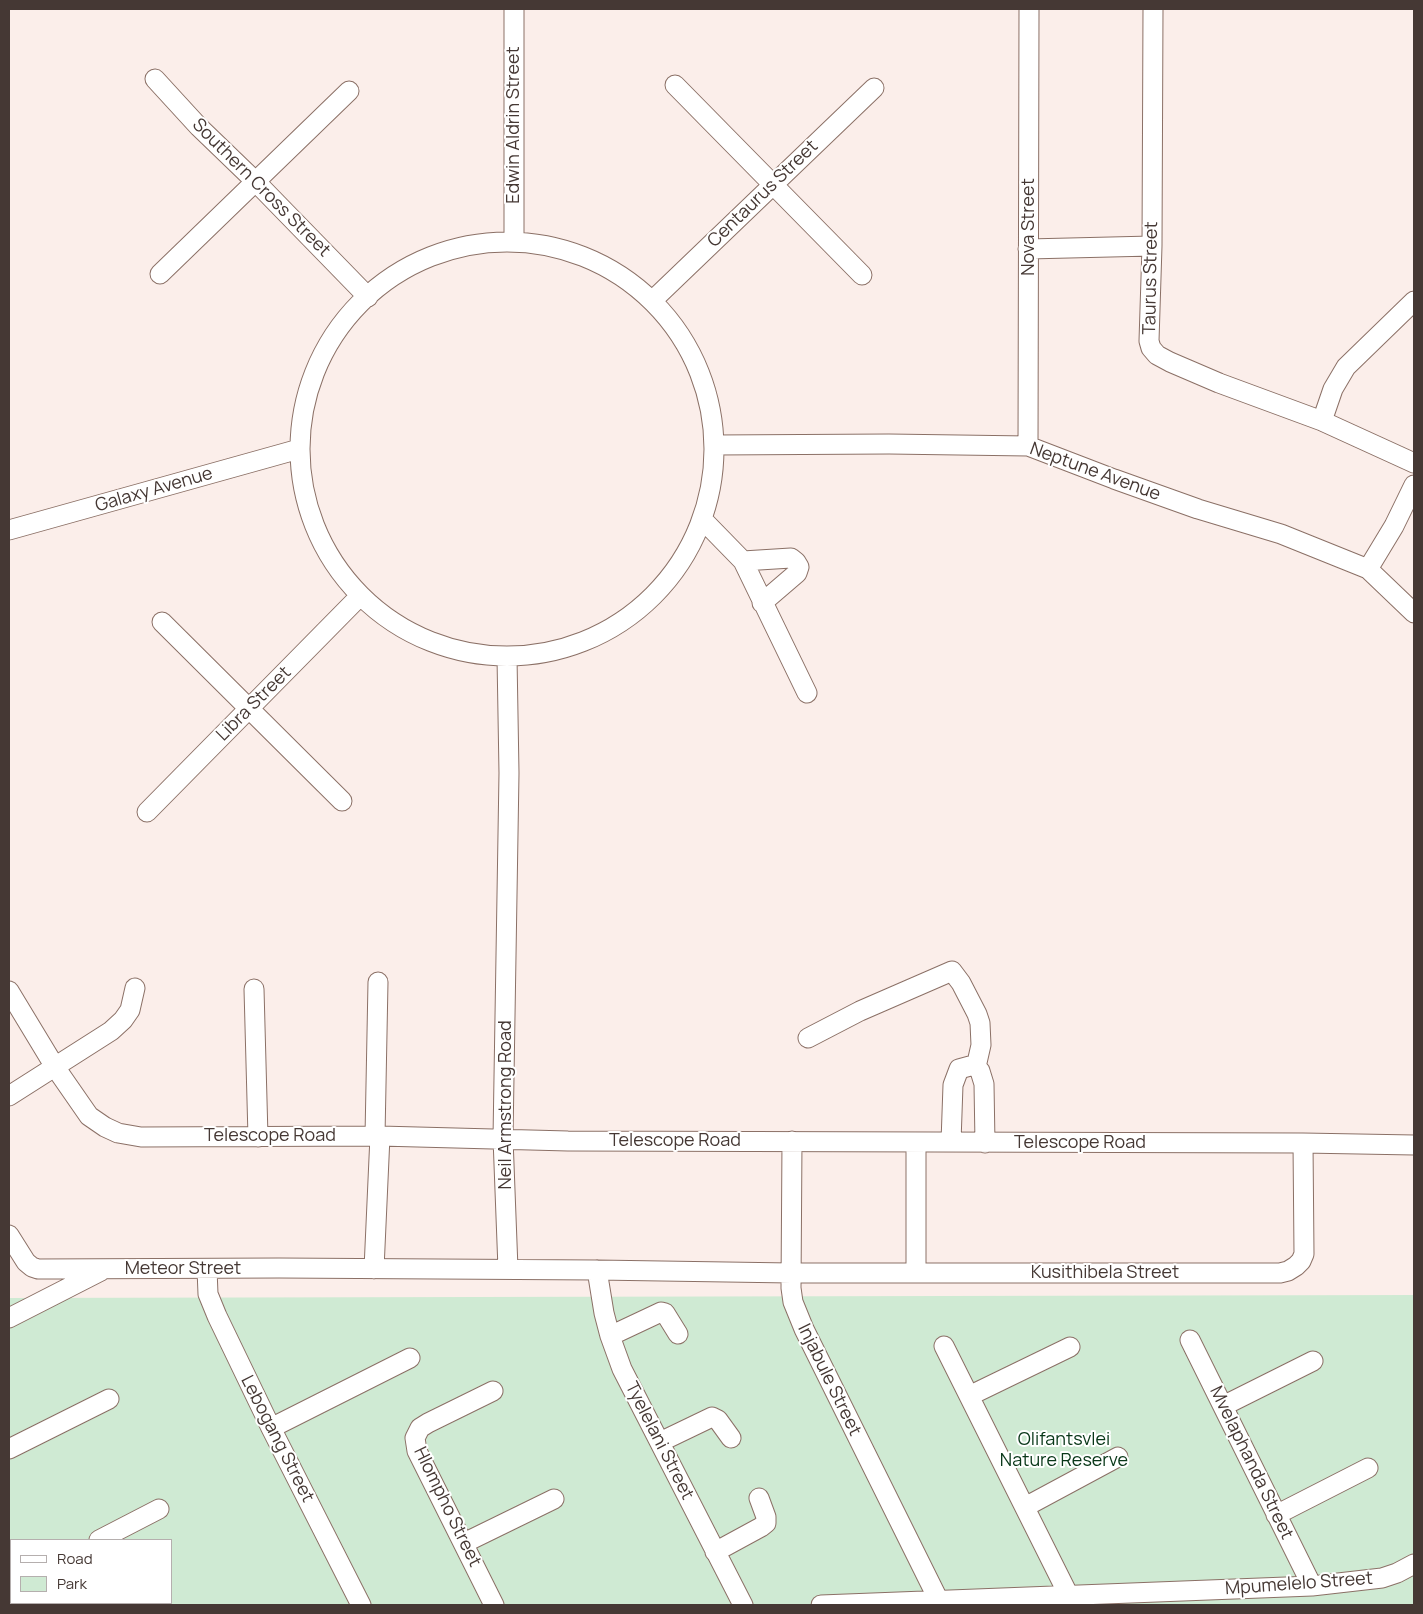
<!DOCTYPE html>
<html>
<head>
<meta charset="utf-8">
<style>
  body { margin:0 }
  #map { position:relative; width:1423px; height:1614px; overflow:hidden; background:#fbeeea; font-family:Manrope,sans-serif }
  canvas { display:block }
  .frame { position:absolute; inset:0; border:10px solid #453834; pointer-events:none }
  .legend { position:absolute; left:10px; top:1539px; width:162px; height:65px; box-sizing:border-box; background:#fff; border:1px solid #b5afae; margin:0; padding:6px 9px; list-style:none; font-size:15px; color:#453834 }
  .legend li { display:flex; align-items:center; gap:10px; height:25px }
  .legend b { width:25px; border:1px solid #b5afae }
</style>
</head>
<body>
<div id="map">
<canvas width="1423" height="1614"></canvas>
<div class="frame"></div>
<ul class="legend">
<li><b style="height:6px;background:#fff"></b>Road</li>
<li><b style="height:14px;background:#cfead3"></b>Park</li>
</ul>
</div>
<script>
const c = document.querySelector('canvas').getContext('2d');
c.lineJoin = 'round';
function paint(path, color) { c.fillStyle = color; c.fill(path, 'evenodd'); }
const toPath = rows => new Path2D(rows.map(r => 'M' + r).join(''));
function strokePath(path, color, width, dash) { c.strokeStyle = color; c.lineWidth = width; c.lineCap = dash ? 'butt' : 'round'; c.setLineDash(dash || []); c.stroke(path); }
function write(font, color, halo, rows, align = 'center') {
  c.font = font + ' Manrope,sans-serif'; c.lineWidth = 4; c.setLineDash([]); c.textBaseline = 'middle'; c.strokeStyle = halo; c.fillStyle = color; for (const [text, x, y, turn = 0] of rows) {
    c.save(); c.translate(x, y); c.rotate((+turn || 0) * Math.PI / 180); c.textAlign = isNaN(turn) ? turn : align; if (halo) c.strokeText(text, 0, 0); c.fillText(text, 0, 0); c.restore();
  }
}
const green = toPath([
  [1414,1295,1414,1605,9,1605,9,1298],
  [11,1540,171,1540,171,1603,11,1603]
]);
const minor = toPath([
  [1153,9,1152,246,1149,341,1151,348,1157,355,1170,362,1219,383,1322,421,1414,463],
  [155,79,199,127,255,181,368,297],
  [675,85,862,275],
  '300 449a207 207 0 1 1 414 0a207 207 0 1 1-414 0Z',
  [514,242,514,9],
  [1028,249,1152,246],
  [160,274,349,91],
  [653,300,874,88],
  [1322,421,1333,389,1346,367,1414,301],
  [715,445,889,444,1028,446,1114,479,1198,509,1281,534,1368,569,1414,613],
  [1028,446,1029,9],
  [703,520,743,561,807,693],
  [9,530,299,449],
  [743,561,791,558,796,562,799,567,797,573,762,603],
  [1368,569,1394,526,1414,485],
  [162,622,342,801],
  [507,657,509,773,503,1138,508,1269],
  [147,812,360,596],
  [254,989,258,1137],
  [9,991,55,1067,89,1116,105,1127,118,1133,141,1137,380,1136,568,1141,1303,1143,1414,1145],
  [808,1038,860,1011,952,971,961,983,977,1014,980,1023,981,1045,976,1067],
  [9,1096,111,1031,123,1020,130,1010,135,988],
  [375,1136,378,982],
  [792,1141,791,1288,793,1302,804,1329,939,1601],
  [951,1142,953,1085,959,1069,970,1066,976,1067,980,1071,984,1084,985,1143],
  [9,1235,26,1262,32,1267,38,1269,279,1268,597,1270,791,1273,1280,1273,1288,1271,1296,1266,1301,1261,1304,1254,1303,1143],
  [207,1269,208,1294,217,1316,271,1428,361,1605],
  [374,1269,380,1136],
  [597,1270,604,1313,610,1336,622,1369,743,1605],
  [916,1272,916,1143],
  [9,1318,101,1271],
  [610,1336,661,1312,665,1313,678,1334],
  [1190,1340,1312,1586],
  [944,1346,1069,1596],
  [493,1391,428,1423,420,1428,415,1438,417,1451,494,1605],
  [969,1396,1070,1347],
  [1223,1406,1313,1361],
  [271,1428,410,1358],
  [660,1442,712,1417,718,1420,731,1438],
  [9,1449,109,1399],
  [1025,1507,1118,1457],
  [1276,1515,1368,1468],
  [99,1540,159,1509],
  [464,1543,554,1499],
  [9,1551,11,1553],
  [715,1552,761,1527,766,1523,766,1517,759,1498],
  [91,1603,95,1605],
  [821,1605,1312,1586,1382,1578,1397,1573,1414,1564]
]);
const streetNames = [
  ["Edwin Aldrin Street",514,125,-90],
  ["Southern Cross Street",261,188,45],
  ["Centaurus Street",763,194,-44],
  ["Nova Street",1029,227,-90],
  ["Taurus Street",1151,278,-89],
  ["Neptune Avenue",1095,472,20],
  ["Galaxy Avenue",154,490,-16],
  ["Libra Street",254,704,-45],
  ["Neil Armstrong Road",506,1105,-90],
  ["Telescope Road",270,1136],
  ["Telescope Road",675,1141],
  ["Telescope Road",1080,1143],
  ["Meteor Street",183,1269],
  ["Kusithibela Street",1105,1273],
  ["Injabule Street",829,1380,64],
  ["Lebogang Street",277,1439,63],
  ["Tyelelani Street",659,1441,63],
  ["Mvelaphanda Street",1251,1463,64],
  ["Hlompho Street",447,1507,64],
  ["Mpumelelo Street",1299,1584,-4]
];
const parkNames = [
  ["Olifantsvlei",1064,1440],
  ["Nature Reserve",1064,1461]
];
paint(green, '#cfead3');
strokePath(minor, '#8b7066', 21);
strokePath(minor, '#fff', 19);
write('18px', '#453834', '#fff', streetNames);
write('18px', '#083718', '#fff', parkNames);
</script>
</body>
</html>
